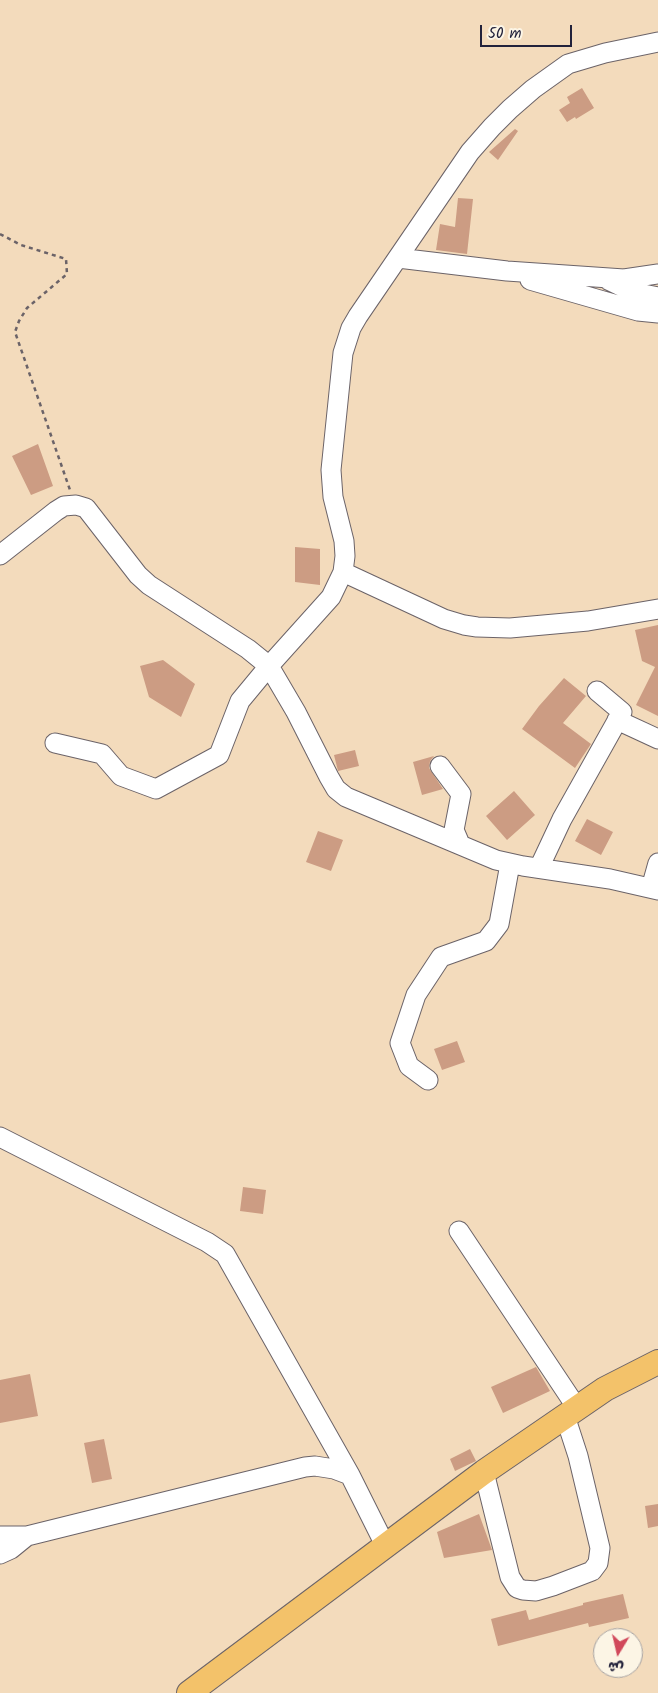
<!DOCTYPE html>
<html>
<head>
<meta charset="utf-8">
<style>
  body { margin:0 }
  #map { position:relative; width:658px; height:1693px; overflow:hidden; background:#f3dbbc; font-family:Kalam,"Playpen Sans Arabic",sans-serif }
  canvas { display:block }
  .north { position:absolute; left:593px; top:1628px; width:50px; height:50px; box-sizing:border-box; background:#fcf5e5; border:1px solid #a5a1a1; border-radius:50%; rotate:189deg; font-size:14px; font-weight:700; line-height:20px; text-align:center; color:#22223b }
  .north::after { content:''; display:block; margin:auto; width:18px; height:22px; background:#d1495b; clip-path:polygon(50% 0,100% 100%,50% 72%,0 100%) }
  .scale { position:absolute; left:480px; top:25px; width:92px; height:22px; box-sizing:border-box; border:2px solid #22223b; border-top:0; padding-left:6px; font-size:15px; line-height:18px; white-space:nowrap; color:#22223b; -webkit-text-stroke:4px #fcf5e5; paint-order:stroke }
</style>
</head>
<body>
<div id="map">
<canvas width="658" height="1693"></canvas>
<div class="north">ش</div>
<div class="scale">50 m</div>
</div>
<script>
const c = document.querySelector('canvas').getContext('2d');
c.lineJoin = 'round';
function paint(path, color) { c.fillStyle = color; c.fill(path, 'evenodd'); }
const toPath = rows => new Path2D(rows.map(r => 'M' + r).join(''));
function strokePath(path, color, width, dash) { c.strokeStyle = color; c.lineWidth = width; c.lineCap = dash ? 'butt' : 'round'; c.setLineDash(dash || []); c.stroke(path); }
const building = toPath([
  [582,88,594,108,576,119,575,117,567,122,559,110,570,103,567,97],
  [515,129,518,131,498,160,489,152],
  [458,198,473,199,467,254,436,250,440,224,455,227],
  [38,444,53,486,31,495,12,456],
  [295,547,320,549,320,585,295,582],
  [658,625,658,716,636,705,655,667,642,661,635,630],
  [163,660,195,684,181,717,149,697,140,666],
  [564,678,586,696,563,723,591,744,575,768,522,729,539,706],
  [355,750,359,766,338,771,334,755],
  [434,756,430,761,429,768,443,789,422,795,413,762],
  [514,791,535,815,507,840,486,816],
  [587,819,613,832,601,855,575,841],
  [318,831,343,840,331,871,306,862],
  [457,1041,465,1062,442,1070,434,1049],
  [243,1187,266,1190,263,1214,240,1211],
  [536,1367,550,1391,503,1413,491,1387],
  [30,1374,38,1416,0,1423,0,1380],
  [104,1439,112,1479,92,1483,84,1443],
  [470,1449,476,1461,455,1471,450,1459],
  [658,1504,658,1526,648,1528,645,1506],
  [479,1514,492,1550,444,1558,437,1532],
  [623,1594,629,1618,589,1627,588,1623,498,1646,491,1619,526,1610,529,1620,583,1605,583,1603]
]);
const path = toPath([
  [0,234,21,245,66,259,67,274,27,308,19,321,15,332,70,490]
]);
const minor = toPath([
  [398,258,507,271,624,279,658,274],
  [530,280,638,311,658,313],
  [608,280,633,292,658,297],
  [0,555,56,511,64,506,76,505,86,508,138,575,149,585,248,649,269,666,296,712,329,777,336,789,346,797,496,860,523,866,610,879,658,890],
  [343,572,444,619,464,625,477,627,510,628,588,621,658,609],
  [617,720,658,739],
  [55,743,102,754,121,776,156,789,219,755,240,701,269,666,331,597,343,572,345,556,344,541,333,497,331,470,343,353,351,328,358,316,470,152,492,127,510,109,533,89,568,64,605,53,658,42],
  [440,766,461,794,454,830,460,844],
  [539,868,562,819,622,712,597,691],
  [651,888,658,863],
  [428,1080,409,1066,400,1043,416,995,441,957,486,941,499,924,510,864],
  [0,1137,207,1242,225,1254,350,1475,385,1545],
  [459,1231,577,1408],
  [484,1472,510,1577,517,1588,523,1590,536,1591,553,1586,592,1571,598,1563,600,1548,578,1456,565,1416],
  [0,1536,27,1536],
  [0,1554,11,1549,27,1536,305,1467,315,1466,334,1469,350,1475]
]);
const major = toPath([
  [189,1693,484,1472,605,1389,658,1362]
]);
paint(building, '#cc9c83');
strokePath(minor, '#6b6368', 21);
strokePath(major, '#6b6368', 26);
strokePath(path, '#6b6368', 2.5, [4, 4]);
strokePath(minor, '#fff', 19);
strokePath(major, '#f3c26a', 24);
</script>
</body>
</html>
